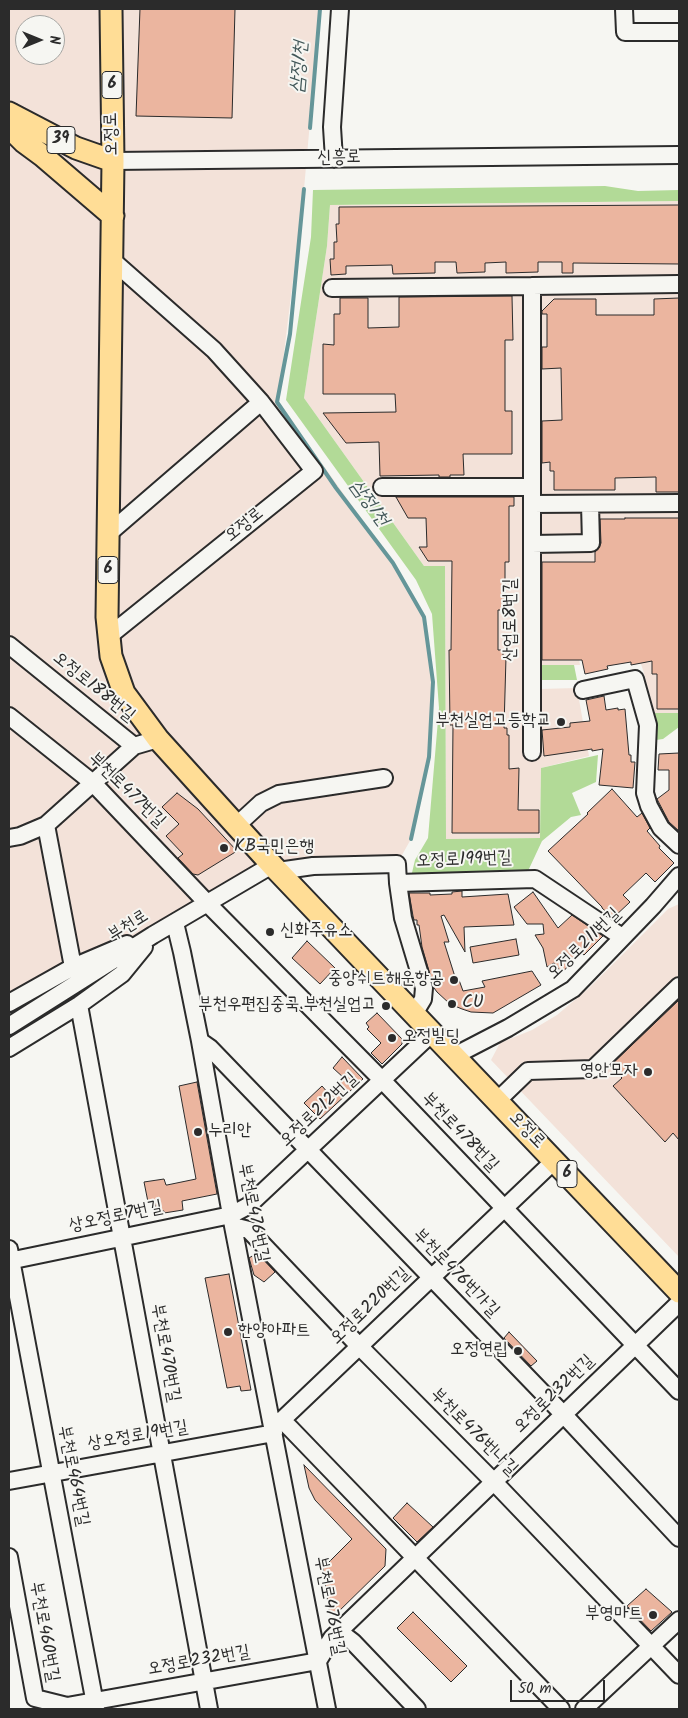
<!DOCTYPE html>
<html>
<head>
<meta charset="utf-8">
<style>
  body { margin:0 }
  #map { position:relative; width:688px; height:1718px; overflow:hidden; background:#f6f6f2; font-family:Kalam,sans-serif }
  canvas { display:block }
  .frame { position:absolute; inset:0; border:10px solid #2b2b2b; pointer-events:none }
  .north { position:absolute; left:15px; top:15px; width:50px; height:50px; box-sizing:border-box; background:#f6f6f2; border:1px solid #a5a5a2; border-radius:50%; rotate:90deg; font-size:14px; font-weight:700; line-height:20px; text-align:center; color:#2b2b2b }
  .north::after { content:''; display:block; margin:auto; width:18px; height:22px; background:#2b2b2b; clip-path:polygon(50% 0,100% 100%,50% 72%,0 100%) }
  .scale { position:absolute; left:510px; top:1680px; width:95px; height:22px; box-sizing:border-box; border:2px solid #2b2b2b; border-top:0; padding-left:6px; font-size:15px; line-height:18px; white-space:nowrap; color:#2b2b2b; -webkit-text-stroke:4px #f6f6f2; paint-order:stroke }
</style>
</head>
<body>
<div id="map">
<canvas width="688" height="1718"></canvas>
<div class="frame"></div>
<div class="north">N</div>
<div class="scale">50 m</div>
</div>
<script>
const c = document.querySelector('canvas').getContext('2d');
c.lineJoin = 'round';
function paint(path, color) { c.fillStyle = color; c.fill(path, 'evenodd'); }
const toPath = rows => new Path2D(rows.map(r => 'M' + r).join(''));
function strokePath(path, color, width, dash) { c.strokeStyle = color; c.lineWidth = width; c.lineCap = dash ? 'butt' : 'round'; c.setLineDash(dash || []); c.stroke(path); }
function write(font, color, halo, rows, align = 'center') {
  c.font = font + ' Kalam,"Poor Story",sans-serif'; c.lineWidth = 4; c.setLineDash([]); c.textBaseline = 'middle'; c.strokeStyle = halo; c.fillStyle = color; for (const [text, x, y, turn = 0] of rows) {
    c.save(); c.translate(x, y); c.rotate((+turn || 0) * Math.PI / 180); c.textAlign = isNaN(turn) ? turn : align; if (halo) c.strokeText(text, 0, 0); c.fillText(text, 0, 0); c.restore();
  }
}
const built = toPath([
  [9,9,320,9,304,189,278,402,393,563,424,617,433,682,429,757,411,839,397,864,272,865,9,1003],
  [25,25,55,25,55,55,25,55],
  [679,201,679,713,655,713,643,670,627,622,574,630,580,665,539,665,539,689,577,688,589,756,541,768,540,838,446,839,445,566,424,566,304,398,327,246,330,205],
  [679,904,679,1257,491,1060,500,1043,532,1030,557,1015,589,988,668,909]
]);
const green = toPath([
  [605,186,638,191,679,190,679,201,330,205,327,246,304,398,424,566,445,566,446,839,540,838,541,768,598,755,596,782,572,793,581,815,571,817,542,841,528,871,411,877,415,860,428,838,439,708,432,614,416,580,286,400,311,237,313,190],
  [539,665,574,665,577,680,539,680],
  [655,713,679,713,679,727,663,739,656,740]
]);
const stream = toPath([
  [310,128,320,9],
  [304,189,290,334,277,402,336,488,393,563,424,617,433,682,429,757,411,839]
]);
const building = toPath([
  [140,9,235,9,232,118,136,116,140,9],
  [679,205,679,264,573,263,573,273,562,273,562,262,538,262,538,272,506,273,506,262,485,263,485,272,457,273,456,262,435,262,435,273,393,274,392,265,346,266,346,274,331,275,330,259,334,259,334,242,337,242,336,224,339,224,339,207,679,205],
  [512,296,513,340,505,340,505,411,512,411,512,454,463,454,464,475,450,475,450,477,439,477,439,475,380,476,379,442,346,443,323,413,396,412,395,394,323,394,323,344,334,345,334,314,340,314,340,298,368,298,368,328,399,327,399,297,512,296],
  [679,298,679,492,656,492,656,477,615,478,615,490,554,490,554,471,550,471,550,462,542,463,542,421,562,420,561,368,542,369,542,347,547,347,547,314,542,314,542,311,554,299,596,299,596,315,654,315,654,299,679,298],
  [396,497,514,497,514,506,509,506,509,562,505,562,505,610,498,610,498,650,503,650,503,657,506,657,504,728,507,728,507,735,509,735,509,769,519,768,518,810,539,810,539,833,452,833,453,725,450,725,449,650,451,650,452,561,428,561,419,547,427,547,426,518,408,518,396,497],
  [625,518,679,518,679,709,657,709,657,674,652,674,652,661,631,665,631,662,607,666,608,669,585,674,582,660,542,660,542,562,595,562,595,552,599,548,601,543,600,519,625,519,625,518],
  [604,696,606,710,618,708,618,710,625,709,629,755,631,755,631,762,635,762,633,788,599,785,603,749,592,751,592,749,544,756,542,730,570,727,570,723,590,721,586,700,604,696],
  [679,753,679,831,669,822,657,799,669,790,669,770,658,770,659,754,679,753],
  [612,789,637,817,642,813,650,828,647,831,660,846,659,848,674,863,655,882,646,873,623,895,630,902,613,918,602,908,602,907,548,851,588,814,587,813,612,789],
  [177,793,198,809,237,851,198,875,193,874,178,858,183,854,166,836,179,824,162,807,177,793],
  [462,891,462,897,508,894,514,925,464,927,465,952,444,915,441,916,449,942,444,942,456,980,459,980,463,991,485,987,482,981,532,971,541,985,493,1013,471,1012,462,1009,450,1004,437,992,434,988,422,947,419,925,417,925,417,920,414,920,413,916,409,893,430,893,430,895,452,894,452,892,462,891],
  [533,892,558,928,572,915,603,936,584,955,580,952,562,973,554,963,547,967,543,948,535,935,544,934,543,924,527,924,514,907,533,892],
  [516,939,519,955,473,963,470,947,516,939],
  [307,941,335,968,320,984,292,958,307,941],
  [679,1000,679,1140,673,1133,665,1142,613,1086,622,1078,610,1066,679,1000],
  [377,1013,402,1039,402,1044,382,1064,371,1053,381,1043,367,1029,369,1027,366,1023,377,1013],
  [342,1057,363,1079,320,1119,304,1103,322,1086,329,1094,344,1078,333,1068,342,1057],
  [197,1082,217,1194,182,1201,183,1210,164,1213,164,1211,157,1212,154,1201,148,1202,144,1182,164,1179,166,1185,167,1185,196,1179,179,1086,197,1082],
  [257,1253,275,1272,264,1282,254,1275,249,1258,257,1253],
  [229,1274,251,1390,241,1391,240,1386,227,1388,205,1278,229,1274],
  [509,1332,537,1361,531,1366,504,1338,509,1332],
  [304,1465,386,1549,385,1566,334,1616,329,1611,323,1568,352,1539,315,1500,309,1488,304,1465],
  [407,1503,433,1527,417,1542,393,1518,407,1503],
  [646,1589,672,1612,651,1631,627,1606,646,1589],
  [413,1612,467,1666,451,1682,397,1628,413,1612]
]);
const minor = toPath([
  [624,9,625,32,679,32],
  [334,159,332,127,340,9],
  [113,161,679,155],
  [332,288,532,286],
  [382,487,532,487],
  [532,504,679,503],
  [108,534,261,402],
  [532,544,591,543,590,504],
  [109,636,314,471,261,402,214,350,112,260],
  [9,645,134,746,158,739],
  [583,690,635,679,648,725,645,793,649,806,661,828,679,845],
  [9,716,93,783,208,904,382,1080,679,1391],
  [532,752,532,286,679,284],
  [46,825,73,967],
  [236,826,261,803,279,794,384,778],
  [9,838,20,836,46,825,134,746],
  [278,871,313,866,397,864,398,883,403,918,424,988,423,999,414,1014],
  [398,883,535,879,622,937],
  [175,923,182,952,200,1041,233,1226,327,1709],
  [9,1003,73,967,127,944],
  [79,1005,209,1709],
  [9,1026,153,935,272,865],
  [200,1041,210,1048,564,1415,679,1538],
  [9,1048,79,1005,122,974,144,947],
  [454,1056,508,1028,573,989,653,906,679,876],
  [497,1101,528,1071,593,1069,679,986],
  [233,1226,249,1230,359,1346,494,1482,679,1675],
  [9,1249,96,1709],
  [9,1261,231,1215,248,1206,432,1033],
  [282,1420,554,1161],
  [272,1423,282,1420,291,1429,561,1709],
  [9,1481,274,1433],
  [9,1557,35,1698,67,1706,318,1661,332,1638,679,1303],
  [340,1632,353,1642,417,1709],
  [584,1709,679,1620]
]);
const major = toPath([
  [111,9,113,161,107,617,111,656,124,693,158,739,272,865,679,1292],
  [9,113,76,148,113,161],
  [11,114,16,134,24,142,43,156,113,216]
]);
const markers = [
  [561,722,5,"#2b2b2b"],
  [224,848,5,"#2b2b2b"],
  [270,932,5,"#2b2b2b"],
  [454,980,5,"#2b2b2b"],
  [452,1004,5,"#2b2b2b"],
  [386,1006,5,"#2b2b2b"],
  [392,1038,5,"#2b2b2b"],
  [648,1072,5,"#2b2b2b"],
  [198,1132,5,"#2b2b2b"],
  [228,1332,5,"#2b2b2b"],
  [518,1351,5,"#2b2b2b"],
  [653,1615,5,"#2b2b2b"]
];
const shields = [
  [112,85,20],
  [61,140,28],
  [108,570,20],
  [567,1174,20]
];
const shieldNames = [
  ["6",112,85],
  ["39",61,140],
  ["6",108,570],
  ["6",567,1174]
];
const streetNames = [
  ["오정로",113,134,-91],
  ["신흥로",339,159,-1],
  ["오정로",245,526,-39],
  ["산업로8번길",512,620,-90],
  ["오정로188번길",93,688,39],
  ["부천로477번길",126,791,44],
  ["오정로199번길",464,861,-2],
  ["부천로",129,927,-32],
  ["오정로211번길",585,945,-44],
  ["오정로212번길",320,1111,-43],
  ["오정로",526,1131,46],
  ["부천로478번길",459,1133,46],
  ["부천로476번길",252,1213,79],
  ["상오정로7번길",116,1218,-12],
  ["부천로476번가길",455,1274,46],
  ["오정로220번길",371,1307,-44],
  ["부천로470번길",164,1353,80],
  ["오정로232번길",555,1395,-44],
  ["부천로476번나길",473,1433,45],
  ["상오정로19번길",138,1437,-10],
  ["부천로464번길",72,1476,79],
  ["부천로476번길",328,1606,79],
  ["부천로460번길",43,1632,80],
  ["오정로232번길",199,1662,-10]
];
const poiNames = [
  ["부천실업고등학교",551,722],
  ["KB국민은행",234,848,"left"],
  ["신화주유소",280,932,"left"],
  ["중앙쉬트해운항공",444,980],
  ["CU",462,1004,"left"],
  ["부천우편집중국.부천실업고",376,1006],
  ["오정빌딩",402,1038,"left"],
  ["영안모자",638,1072],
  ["누리안",208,1132,"left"],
  ["한양아파트",238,1332,"left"],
  ["오정연립",508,1351],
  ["부영마트",643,1615]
];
const waterNames = [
  ["삼정1천",301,67,-85],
  ["삼정1천",368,504,54]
];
paint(built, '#f3e2d9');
paint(green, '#b2da97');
strokePath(stream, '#659699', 4);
paint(building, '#ebb59f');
strokePath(building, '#2b2b2b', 1);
strokePath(minor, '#2b2b2b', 20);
strokePath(major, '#2b2b2b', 25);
strokePath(minor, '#f6f6f2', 16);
strokePath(major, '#ffdd96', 21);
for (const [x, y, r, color] of markers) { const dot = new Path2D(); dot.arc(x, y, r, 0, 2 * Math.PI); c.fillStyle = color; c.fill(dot); strokePath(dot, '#f6f6f2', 2); }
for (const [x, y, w] of shields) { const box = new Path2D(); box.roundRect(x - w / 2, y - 13.5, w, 27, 4); c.fillStyle = '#f6f6f2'; c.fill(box); strokePath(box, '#2b2b2b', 1); }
write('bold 16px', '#2b2b2b', null, shieldNames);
write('18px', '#2b2b2b', '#f6f6f2', streetNames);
write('18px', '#2b2b2b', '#f6f6f2', poiNames, 'right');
write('italic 19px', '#435859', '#f6f6f2', waterNames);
</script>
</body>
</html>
